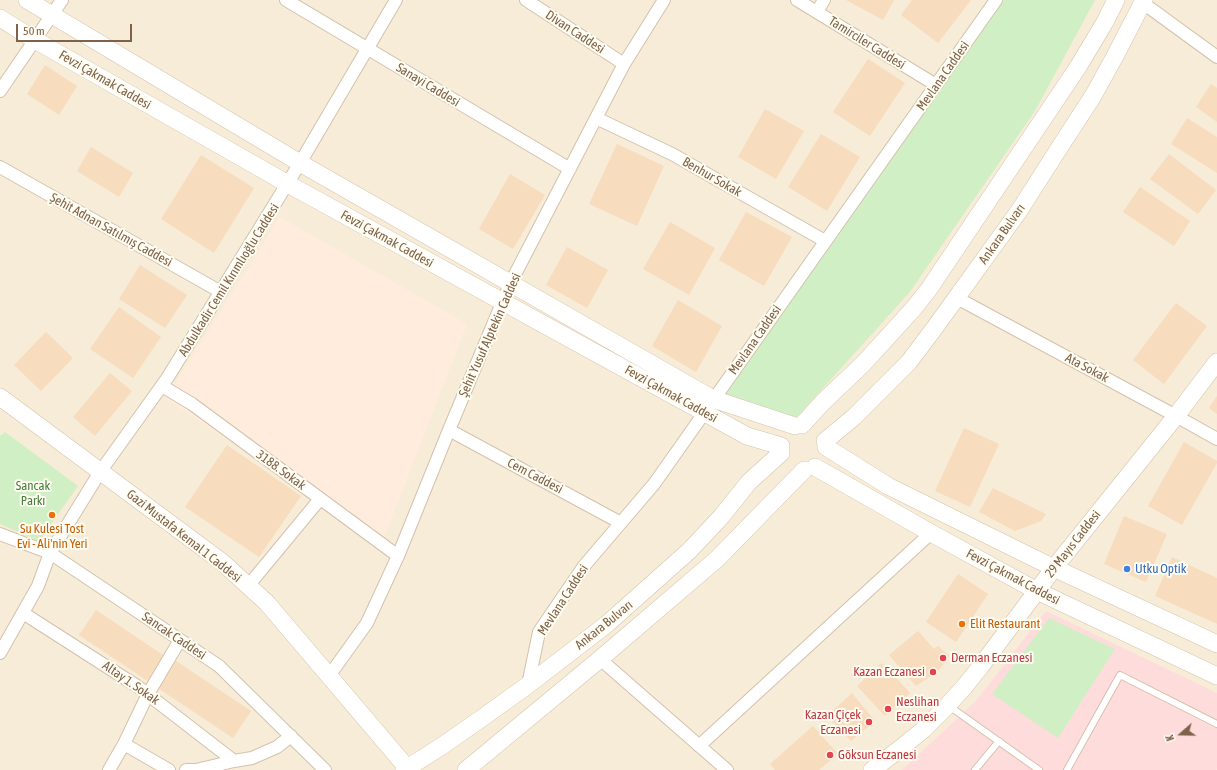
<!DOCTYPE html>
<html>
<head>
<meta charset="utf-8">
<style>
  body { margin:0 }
  #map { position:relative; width:1217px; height:770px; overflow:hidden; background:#fff9ea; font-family:"Asap Condensed",sans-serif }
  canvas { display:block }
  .north { position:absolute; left:1161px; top:714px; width:40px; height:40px; -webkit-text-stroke:3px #fffcf2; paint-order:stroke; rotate:250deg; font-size:11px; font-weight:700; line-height:16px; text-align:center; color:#7e6249 }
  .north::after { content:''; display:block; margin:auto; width:14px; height:18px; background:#7e6249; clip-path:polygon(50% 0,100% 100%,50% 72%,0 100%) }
  .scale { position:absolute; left:16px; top:24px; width:116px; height:18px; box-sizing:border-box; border:2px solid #7e6249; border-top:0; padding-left:5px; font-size:12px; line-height:14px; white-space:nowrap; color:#7e6249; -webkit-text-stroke:3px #fffcf2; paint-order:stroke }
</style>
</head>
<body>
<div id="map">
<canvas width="1217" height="770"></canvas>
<div class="north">K</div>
<div class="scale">50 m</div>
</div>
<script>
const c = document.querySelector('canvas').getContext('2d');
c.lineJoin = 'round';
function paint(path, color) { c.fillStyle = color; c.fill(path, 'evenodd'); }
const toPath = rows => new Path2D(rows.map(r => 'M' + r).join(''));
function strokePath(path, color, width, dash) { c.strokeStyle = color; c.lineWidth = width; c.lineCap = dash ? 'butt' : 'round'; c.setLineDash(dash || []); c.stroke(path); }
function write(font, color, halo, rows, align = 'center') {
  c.font = font + ' "Asap Condensed",sans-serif'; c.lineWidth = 4; c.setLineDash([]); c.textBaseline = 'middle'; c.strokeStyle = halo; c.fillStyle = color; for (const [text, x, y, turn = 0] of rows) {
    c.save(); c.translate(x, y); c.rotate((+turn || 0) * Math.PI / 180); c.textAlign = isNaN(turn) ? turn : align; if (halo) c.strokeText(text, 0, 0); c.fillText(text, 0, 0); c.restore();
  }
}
const residential = toPath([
  [0,0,1217,0,1217,770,0,770]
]);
const commercial = toPath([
  [280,217,467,324,381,545,166,398]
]);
const medical = toPath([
  [1046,611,1217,693,1217,768,1216,770,902,770,976,701]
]);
const green = toPath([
  [1004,0,1095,0,1035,111,909,293,796,418,724,396],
  [5,432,78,486,39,541,0,524,0,436],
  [1049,618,1115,649,1058,738,992,694]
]);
const building = toPath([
  [846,0,894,0,883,20],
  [912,0,971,0,938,43,901,15],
  [868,59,905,83,870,136,833,112],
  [45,65,77,86,59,115,27,94],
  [1211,84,1217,88,1217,122,1196,107],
  [765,109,804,131,776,179,738,157],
  [1187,118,1217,137,1217,173,1171,144],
  [821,134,860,157,827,211,788,187],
  [617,144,664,166,637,226,589,204],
  [91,147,133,173,119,197,77,171],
  [1169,154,1216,190,1198,214,1150,179],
  [201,155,254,188,214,253,161,219],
  [510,174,545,195,513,249,479,229],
  [1140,187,1190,221,1174,246,1123,212],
  [746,212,792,237,764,286,719,260],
  [670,222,715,248,689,295,643,269],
  [567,247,608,270,587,308,546,285],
  [140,265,187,295,165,328,119,299],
  [678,300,722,326,696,372,652,346],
  [1176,303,1207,326,1164,384,1133,360],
  [119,307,161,337,133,378,90,349],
  [46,332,73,358,41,391,14,365],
  [110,373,132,391,95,436,73,417],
  [1217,396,1217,414,1209,408],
  [964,428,999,444,970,507,935,491],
  [1184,442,1217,461,1217,463,1182,525,1148,506],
  [227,445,301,496,259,557,185,507],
  [993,488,1046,514,1041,521,1015,531,979,512],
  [1124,516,1167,534,1146,582,1104,564],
  [1172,557,1217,578,1217,624,1155,596],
  [958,574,988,594,956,642,926,622],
  [96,610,166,657,149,682,79,635],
  [918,631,934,649,938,646,949,656,938,671,916,686,889,655],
  [173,659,251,711,233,738,155,686],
  [882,663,910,693,885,716,857,686],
  [852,693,875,721,851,741,827,716],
  [813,726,838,754,819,770,775,770,770,764]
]);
const lane = toPath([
  [949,706,1039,770],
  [975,770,999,741],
  [1067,770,1120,675,1217,724]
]);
const street = toPath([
  [286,0,570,169],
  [526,0,624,64],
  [797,0,936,85],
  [1143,3,1217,57],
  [817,12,824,0],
  [0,91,62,0],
  [596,118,672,154,825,241],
  [0,167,221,292],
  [957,298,1176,416,1217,439],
  [162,386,192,404,398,556],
  [449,430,621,523],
  [0,534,50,553,219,666,325,770],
  [248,586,320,499],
  [23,613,137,686,234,761],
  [0,653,38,586,50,553,100,472,168,377,300,163,396,0],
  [600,659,727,770],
  [329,676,367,623,398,556,449,430,510,284,624,64,664,0],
  [528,685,539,632,584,566,654,484,996,0],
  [124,744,169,770],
  [699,746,931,533],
  [109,770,124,744,148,694,180,640],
  [186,770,196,770,234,761,252,758,277,747,291,736]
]);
const secondary = toPath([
  [27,0,300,163,713,399,795,426],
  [0,18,35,40,288,184,747,436,781,446],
  [0,397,222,562,267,603,409,770],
  [802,425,823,402,863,364,914,308,929,289,1078,67,1105,22,1116,0],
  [825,441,854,417,909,362,936,326,1019,211,1056,153,1093,96,1114,58,1144,0],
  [826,447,888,486,1054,568,1217,644],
  [815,467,931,533,1037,591,1217,676],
  [404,770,442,746,482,718,528,685,607,624,689,551,721,517,749,482,781,453],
  [466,770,600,659,717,559,804,470],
  [872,770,897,751,923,730,948,705,965,686,981,666,1054,568,1176,416,1217,362]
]);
const markers = [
  [52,515,4,"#e8710a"],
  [1127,569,4,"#3f7fe0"],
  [962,624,4,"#e8710a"],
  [943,658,4,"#e0444e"],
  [933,672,4,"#e0444e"],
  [888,709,4,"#e0444e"],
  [869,722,4,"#e0444e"],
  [830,755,4,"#e0444e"]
];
const streetNames = [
  ["Divan Caddesi",575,32,33],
  ["Tamirciler Caddesi",867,43,32],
  ["Mevlana Caddesi",943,76,-55],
  ["Fevzi Çakmak Caddesi",105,80,30],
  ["Sanayi Caddesi",428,85,31],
  ["Benhur Sokak",712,177,30],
  ["Şehit Adnan Satılmış Caddesi",111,230,29],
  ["Ankara Bulvarı",1002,234,-55],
  ["Fevzi Çakmak Caddesi",387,239,29],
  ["Abdulkadir Cemil Kırımlıoğlu Caddesi",229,280,-58],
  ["Şehit Yusuf Alptekin Caddesi",490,335,-66],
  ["Mevlana Caddesi",755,340,-55],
  ["Ata Sokak",1087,368,28],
  ["Fevzi Çakmak Caddesi",671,394,29],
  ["3188. Sokak",281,470,36],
  ["Cem Caddesi",535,476,28],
  ["Gazi Mustafa Kemal 1 Caddesi",184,536,38],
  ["29 Mayıs Caddesi",1073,544,-52],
  ["Fevzi Çakmak Caddesi",1013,577,28],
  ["Mevlana Caddesi",563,600,-57],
  ["Ankara Bulvarı",604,625,-39],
  ["Sancak Caddesi",174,636,34],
  ["Altay 1. Sokak",131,683,35]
];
const parkNames = [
  ["Sancak",33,486],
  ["Parkı",33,501]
];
const foodNames = [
  ["Su Kulesi Tost",52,529],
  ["Evi - Ali'nin Yeri",52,544],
  ["Elit Restaurant",970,624,"left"]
];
const shopNames = [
  ["Utku Optik",1135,569]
];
const healthNames = [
  ["Derman Eczanesi",951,658],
  ["Kazan Eczanesi",925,672,"right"],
  ["Neslihan",896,702],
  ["Eczanesi",896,717],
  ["Kazan Çiçek",861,715,"right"],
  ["Eczanesi",861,730,"right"],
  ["Göksun Eczanesi",838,755]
];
paint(residential, '#f7ecd7');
paint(commercial, '#ffecdd');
paint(medical, '#fedcdc');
paint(green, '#d1efc5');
paint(building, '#f7dcbe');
strokePath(lane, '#d3c2ad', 8);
strokePath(street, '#d3c2ad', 14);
strokePath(secondary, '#d7c4aa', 18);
strokePath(lane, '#fff', 6);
strokePath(street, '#fff', 12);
strokePath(secondary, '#fff', 17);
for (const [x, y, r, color] of markers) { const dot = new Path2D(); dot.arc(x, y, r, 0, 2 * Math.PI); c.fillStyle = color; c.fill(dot); strokePath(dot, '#fffcf2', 1.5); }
write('13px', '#7e6249', '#fffcf2', streetNames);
write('13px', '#477f3c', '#fffcf2', parkNames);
write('13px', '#c56008', '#fffcf2', foodNames);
write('13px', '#366cbe', '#fffcf2', shopNames, 'left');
write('13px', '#be3a42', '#fffcf2', healthNames, 'left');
</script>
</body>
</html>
